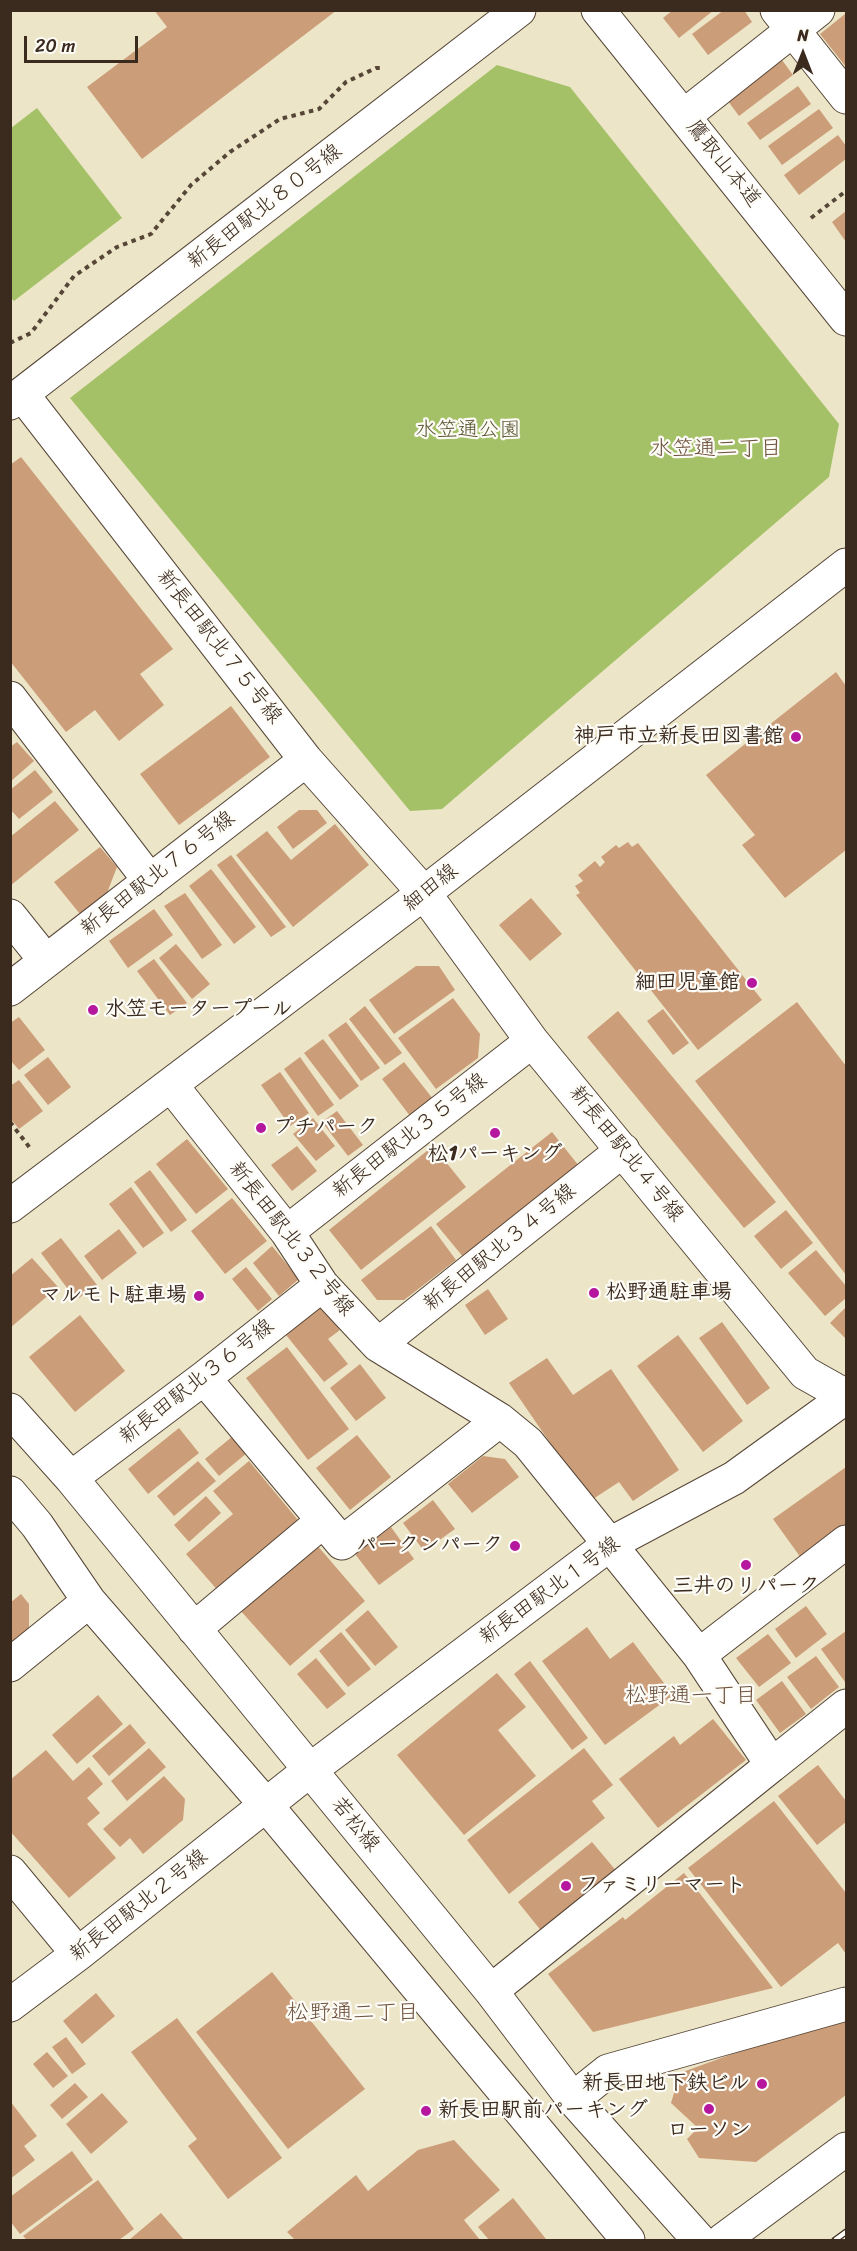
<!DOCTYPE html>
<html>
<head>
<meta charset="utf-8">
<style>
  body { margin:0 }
  #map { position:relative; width:857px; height:2251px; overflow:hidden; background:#ece5c7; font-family:Sriracha,sans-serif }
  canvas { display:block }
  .frame { position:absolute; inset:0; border:12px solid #3b2a1e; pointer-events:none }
  .north { position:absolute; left:773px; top:24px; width:60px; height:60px; -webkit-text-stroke:4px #fdfcf7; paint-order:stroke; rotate:0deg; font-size:16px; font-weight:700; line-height:24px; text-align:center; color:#3b2a1e }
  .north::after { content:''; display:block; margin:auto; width:21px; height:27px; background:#3b2a1e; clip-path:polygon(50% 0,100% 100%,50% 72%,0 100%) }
  .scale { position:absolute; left:24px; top:36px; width:114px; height:27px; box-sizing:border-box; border:3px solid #3b2a1e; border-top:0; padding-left:8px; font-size:18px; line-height:21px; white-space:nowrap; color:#3b2a1e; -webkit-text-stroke:4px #fdfcf7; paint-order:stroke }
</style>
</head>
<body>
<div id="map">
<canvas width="857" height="2251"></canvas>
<div class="frame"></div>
<div class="north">N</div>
<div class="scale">20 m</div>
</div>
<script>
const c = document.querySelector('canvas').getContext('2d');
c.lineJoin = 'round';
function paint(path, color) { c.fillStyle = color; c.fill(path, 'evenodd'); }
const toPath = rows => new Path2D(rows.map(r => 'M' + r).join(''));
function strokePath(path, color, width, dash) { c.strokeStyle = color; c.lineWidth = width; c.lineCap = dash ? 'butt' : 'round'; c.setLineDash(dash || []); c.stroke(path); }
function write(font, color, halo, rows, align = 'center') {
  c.font = font + ' Sriracha,"Klee One",sans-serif'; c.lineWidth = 4.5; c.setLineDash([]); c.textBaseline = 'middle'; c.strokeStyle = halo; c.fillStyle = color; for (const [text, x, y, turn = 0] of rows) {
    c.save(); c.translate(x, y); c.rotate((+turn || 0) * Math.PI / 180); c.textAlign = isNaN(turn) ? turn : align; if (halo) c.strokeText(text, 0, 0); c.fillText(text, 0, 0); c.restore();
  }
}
const green = toPath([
  [497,65,570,87,839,424,829,477,442,809,410,811,70,398],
  [37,108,122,218,14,301,10,297,11,128]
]);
const building = toPath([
  [154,10,187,11,337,10,142,159,87,87,167,27],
  [673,10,714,10,679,38,663,18],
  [724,10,744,10,752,22,708,55,692,34],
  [845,14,846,16,846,67,820,34],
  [779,56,793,75,739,116,725,97],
  [798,86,811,104,760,140,747,123],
  [819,109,833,128,782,165,768,146],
  [838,135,846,146,846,159,799,195,784,175],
  [846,211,846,242,832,222],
  [21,457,173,649,140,674,164,705,119,741,95,710,66,732,10,661,10,465],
  [836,672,846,686,846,850,785,898,742,845,755,835,706,775],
  [231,706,270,757,179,825,140,774],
  [17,742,34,761,10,782,10,747],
  [35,770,53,792,19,819,10,809,10,790],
  [55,801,79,830,10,886,10,837],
  [299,810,317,810,327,823,293,849,277,827],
  [335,824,369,865,293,927,236,855,267,831,291,860],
  [628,842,632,847,638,843,762,1000,698,1050,576,895,580,893,575,886,583,881,578,875,595,861,600,867,605,862,601,857,616,845,619,848],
  [100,847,117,867,107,893,80,914,54,882],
  [231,855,286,927,271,937,217,865],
  [211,869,256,927,234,944,189,886],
  [185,893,222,945,202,959,164,906],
  [531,898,562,934,530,961,499,925],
  [154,909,173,935,128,968,109,941],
  [176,944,210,984,192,999,159,958],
  [154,959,187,1003,170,1015,137,971],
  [416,966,439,966,455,990,394,1034,369,1000],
  [453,998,480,1034,478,1058,436,1089,398,1038],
  [797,1002,846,1066,846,1275,695,1081],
  [365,1006,402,1053,385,1065,349,1019],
  [663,1009,689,1043,673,1055,647,1021],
  [618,1011,776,1202,744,1228,587,1037],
  [19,1017,45,1050,19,1070,10,1060,10,1023],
  [346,1022,380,1068,361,1081,328,1035],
  [323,1039,359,1086,340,1100,304,1053],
  [48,1057,71,1087,48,1105,24,1075],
  [300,1057,334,1105,318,1116,284,1069],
  [404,1062,433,1099,410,1116,382,1079],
  [280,1072,309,1113,290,1126,261,1085],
  [19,1080,43,1111,19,1129,10,1118,10,1086],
  [337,1111,363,1145,348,1156,322,1122],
  [313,1118,335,1146,316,1161,293,1134],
  [552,1132,579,1166,464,1258,436,1224],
  [187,1139,228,1189,196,1214,156,1164],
  [297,1146,317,1171,292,1191,271,1165],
  [433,1146,466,1187,361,1270,329,1230],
  [150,1170,187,1220,171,1232,134,1182],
  [131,1187,164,1233,143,1248,109,1204],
  [232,1198,267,1241,225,1274,191,1231],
  [786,1210,813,1243,781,1269,754,1236],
  [431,1226,456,1260,404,1300,377,1300,361,1280],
  [119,1229,137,1253,102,1280,84,1256],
  [61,1238,97,1285,76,1300,41,1253],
  [272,1246,299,1279,279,1296,253,1263],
  [816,1250,846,1286,846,1298,825,1316,788,1273],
  [32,1258,58,1287,10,1328,10,1276],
  [246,1267,272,1299,258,1311,232,1279],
  [488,1289,508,1319,485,1335,465,1305],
  [321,1307,340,1330,328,1339,348,1364,324,1382,286,1335],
  [846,1307,846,1339,830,1323],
  [80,1315,125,1371,75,1412,29,1357],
  [722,1322,770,1388,747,1405,699,1338],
  [678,1335,743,1421,703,1452,637,1366],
  [287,1347,349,1429,308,1460,246,1378],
  [547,1358,573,1395,611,1369,679,1470,633,1501,619,1482,590,1501,509,1383],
  [360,1364,386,1398,356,1421,330,1388],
  [179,1428,199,1453,148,1494,128,1469],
  [357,1435,391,1477,350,1510,316,1468],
  [233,1436,247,1453,219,1476,205,1459],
  [483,1456,505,1459,519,1477,472,1513,448,1484],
  [198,1461,216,1481,174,1516,157,1496],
  [249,1461,302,1525,220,1593,186,1554,233,1514,213,1491],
  [846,1467,846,1526,801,1558,773,1519],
  [206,1496,221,1513,189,1542,174,1525],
  [433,1500,455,1529,424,1551,403,1523],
  [391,1527,414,1559,379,1585,355,1554],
  [316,1544,365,1601,290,1666,240,1610],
  [21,1594,29,1604,29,1629,10,1645,10,1603],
  [806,1606,827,1634,796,1658,775,1629],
  [368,1610,398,1647,375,1666,345,1630],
  [587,1627,610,1659,633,1642,673,1695,605,1745,542,1661],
  [846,1631,846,1680,845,1682,821,1649],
  [341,1632,371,1669,348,1687,319,1651],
  [768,1634,791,1663,759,1687,736,1658],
  [816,1656,839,1687,811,1709,787,1677],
  [316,1658,346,1694,327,1709,297,1674],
  [530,1661,588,1738,572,1750,514,1674],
  [497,1673,526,1707,498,1730,536,1776,464,1835,397,1755],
  [782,1681,806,1714,780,1733,756,1700],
  [98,1695,123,1724,77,1764,52,1735],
  [713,1719,746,1760,658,1828,619,1779,674,1736,680,1745],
  [130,1724,146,1743,109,1776,92,1756],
  [149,1748,166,1767,127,1801,111,1781],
  [584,1748,613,1785,592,1801,605,1818,509,1894,467,1840],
  [46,1750,73,1781,89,1767,103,1784,87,1798,100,1813,87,1824,116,1858,69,1898,10,1831,10,1780],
  [818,1765,846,1801,846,1822,817,1845,778,1796],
  [164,1776,185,1799,183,1820,143,1854,130,1838,120,1847,103,1829],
  [774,1801,846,1893,846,1954,838,1943,781,1987,688,1868],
  [592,1842,618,1873,543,1933,518,1902],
  [684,1873,773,1988,593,2032,548,1974,623,1917,625,1920],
  [272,1972,365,2089,288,2149,196,2032],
  [96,1993,115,2016,82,2044,63,2021],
  [177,2018,282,2158,228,2199,188,2146,197,2139,131,2052],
  [846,2018,846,2095,756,2162,699,2158,687,2139,698,2128,671,2103,680,2073,790,2033],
  [66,2037,86,2064,72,2074,52,2047],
  [47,2052,68,2076,53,2088,33,2064],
  [75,2083,88,2097,62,2119,50,2105],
  [102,2093,128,2122,91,2154,66,2124],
  [10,2101,37,2136,24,2146,35,2160,10,2179],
  [454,2140,500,2190,464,2220,480,2240,295,2240,287,2232,356,2175,368,2191,418,2150],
  [72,2151,93,2180,20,2234,10,2221,10,2197],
  [98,2180,134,2229,119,2240,27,2240,23,2236],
  [513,2198,546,2239,545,2240,489,2240,478,2227],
  [161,2213,184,2240,129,2240]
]);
const path = toPath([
  [811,218,846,191],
  [10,343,31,333,74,276,117,247,151,234,191,185,230,152,280,119,319,109,346,82,376,68,383,68],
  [10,1122,30,1148]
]);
const minor = toPath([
  [598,10,846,319],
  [777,10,846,97],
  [684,116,818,10],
  [22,394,306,760,424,893,532,1041,805,1373,846,1396],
  [10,403,519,10],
  [10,698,150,881],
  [10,916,46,961],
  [10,989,306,760],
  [171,1085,287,1232,322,1285,378,1345,500,1420,528,1443,699,1655,772,1765,846,1706],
  [10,1206,424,893,846,565],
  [287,1232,532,1041],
  [378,1345,623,1150],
  [204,1378,342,1543,500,1420],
  [10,1410,71,1478,491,1991,573,2099,699,2240],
  [71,1478,204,1378,322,1285],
  [10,1493,37,1525,89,1601,266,1805,628,2240],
  [194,1629,323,1521],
  [699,1655,846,1542],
  [10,1665,89,1601],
  [10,1872,78,1954],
  [491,1991,772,1765],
  [10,2005,78,1954,310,1770,610,1544,734,1478,846,1397],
  [573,2099,608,2071,846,2004],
  [723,2240,846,2149]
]);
const rail = toPath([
  [835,2240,846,2232]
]);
const markers = [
  [796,737,6,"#b5179e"],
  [752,983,6,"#b5179e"],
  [93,1010,6,"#b5179e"],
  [261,1128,6,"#b5179e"],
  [495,1133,6,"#b5179e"],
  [594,1293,6,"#b5179e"],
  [199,1296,6,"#b5179e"],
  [515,1546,6,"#b5179e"],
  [746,1565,6,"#b5179e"],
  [566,1886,6,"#b5179e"],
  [762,2084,6,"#b5179e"],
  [709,2109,6,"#b5179e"],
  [426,2111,6,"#b5179e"]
];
const streetNames = [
  ["鷹取山本道",723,164,51],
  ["新長田駅北８０号線",265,207,-38],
  ["新長田駅北７５号線",219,647,52],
  ["新長田駅北７６号線",158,874,-38],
  ["細田線",431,888,-38],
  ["新長田駅北３５号線",410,1136,-38],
  ["新長田駅北４号線",626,1154,51],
  ["新長田駅北３２号線",291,1239,52],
  ["新長田駅北３４号線",500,1248,-39],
  ["新長田駅北３６号線",197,1382,-38],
  ["新長田駅北１号線",550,1591,-36],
  ["若松線",355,1825,51],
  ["新長田駅北２号線",139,1906,-38]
];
const parkNames = [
  ["水笠通公園",468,431]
];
const poiNames = [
  ["神戸市立新長田図書館",784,737],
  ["細田児童館",740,983],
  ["水笠モータープール",105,1010,"left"],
  ["プチパーク",273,1128,"left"],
  ["松1パーキング",495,1155,"center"],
  ["松野通駐車場",606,1293,"left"],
  ["マルモト駐車場",187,1296],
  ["パークンパーク",503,1546],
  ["三井のリパーク",746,1587,"center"],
  ["ファミリーマート",578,1886,"left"],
  ["新長田地下鉄ビル",750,2084],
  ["新長田駅前パーキング",438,2111,"left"],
  ["ローソン",709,2131,"center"]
];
const neighbourhoodNames = [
  ["水笠通二丁目",716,449],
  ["松野通一丁目",691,1696],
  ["松野通二丁目",353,2013]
];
paint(green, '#a5c168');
paint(building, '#cc9d79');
strokePath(minor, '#564637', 35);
strokePath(path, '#564637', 4, [4.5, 4.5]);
strokePath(minor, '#fff', 33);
strokePath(rail, '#3b2a1e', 7);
strokePath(rail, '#fdfcf7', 4.5, [14]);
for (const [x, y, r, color] of markers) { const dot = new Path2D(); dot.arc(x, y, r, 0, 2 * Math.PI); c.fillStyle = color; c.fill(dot); strokePath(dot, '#fdfcf7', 2); }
write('21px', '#3b2a1e', '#fdfcf7', streetNames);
write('21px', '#5b5734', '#fdfcf7', parkNames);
write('bold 21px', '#3b2a1e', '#fdfcf7', poiNames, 'right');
write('22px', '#6e523e', '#fdfcf7', neighbourhoodNames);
</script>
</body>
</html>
